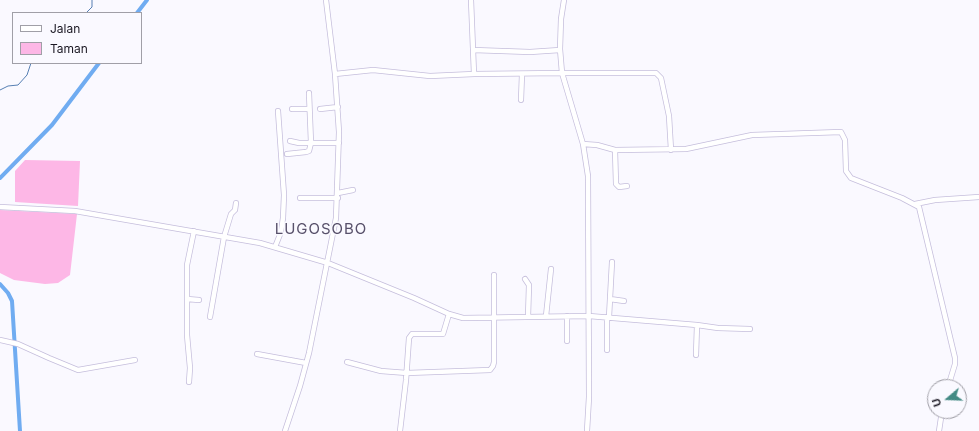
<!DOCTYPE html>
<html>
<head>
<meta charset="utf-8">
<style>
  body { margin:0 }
  #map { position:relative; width:979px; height:431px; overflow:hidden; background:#faf9ff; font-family:Inter,sans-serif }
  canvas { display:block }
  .legend { position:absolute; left:12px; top:12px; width:130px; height:52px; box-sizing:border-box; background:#faf9ff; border:1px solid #a09fa7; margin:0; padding:5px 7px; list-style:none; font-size:12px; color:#1a1722 }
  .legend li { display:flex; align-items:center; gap:8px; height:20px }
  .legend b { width:20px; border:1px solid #a09fa7 }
  .north { position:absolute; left:927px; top:379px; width:40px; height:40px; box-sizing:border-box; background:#faf9ff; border:1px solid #a09fa7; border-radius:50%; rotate:251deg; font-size:11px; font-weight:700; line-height:16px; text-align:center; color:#1a1722 }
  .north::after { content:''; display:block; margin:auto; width:14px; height:18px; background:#438a84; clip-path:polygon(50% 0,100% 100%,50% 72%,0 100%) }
</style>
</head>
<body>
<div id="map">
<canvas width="979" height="431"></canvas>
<ul class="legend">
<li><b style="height:5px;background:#fff"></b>Jalan</li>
<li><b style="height:11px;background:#fdb7e6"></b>Taman</li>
</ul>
<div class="north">U</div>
</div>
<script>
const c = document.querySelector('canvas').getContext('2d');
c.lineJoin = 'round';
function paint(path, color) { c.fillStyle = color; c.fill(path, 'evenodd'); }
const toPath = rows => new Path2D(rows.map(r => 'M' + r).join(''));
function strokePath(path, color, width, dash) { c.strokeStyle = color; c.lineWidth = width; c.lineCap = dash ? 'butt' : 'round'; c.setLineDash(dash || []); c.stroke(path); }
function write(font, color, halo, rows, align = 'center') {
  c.font = font + ' Inter,sans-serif'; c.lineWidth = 3; c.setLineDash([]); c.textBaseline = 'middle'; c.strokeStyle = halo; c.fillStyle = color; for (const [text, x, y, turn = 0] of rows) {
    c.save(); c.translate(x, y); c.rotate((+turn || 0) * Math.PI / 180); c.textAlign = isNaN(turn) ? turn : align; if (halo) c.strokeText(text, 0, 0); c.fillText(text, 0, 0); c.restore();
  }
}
const green = toPath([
  [25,160,80,161,78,206,15,202,15,171],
  [0,210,77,214,70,275,58,283,45,284,14,280,0,273]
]);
const stream = toPath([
  [86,13,92,7,92,0],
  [0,90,8,86,18,85,27,75,31,63]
]);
const canal = toPath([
  [137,13,147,0],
  [0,178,52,125,99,63],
  [0,284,8,293,12,301,20,431]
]);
const minor = toPath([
  [471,0,474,74],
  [564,0,561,19,560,49,562,73,656,73,661,78,669,116,671,150],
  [473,50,530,52,560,50],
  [335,74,373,70,430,76,474,74,562,73,583,144,597,145,615,150,686,149,752,135,841,132,845,140,846,171,851,178,902,198,919,207,955,358,955,364,948,387],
  [309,93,311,143,339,143],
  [521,100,522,74],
  [292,109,309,109],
  [320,109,338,107],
  [583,144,588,176,589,397,587,431],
  [615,150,616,184,619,187,627,186],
  [287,154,306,152,309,151,311,143,299,143,290,141],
  [338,193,353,190],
  [300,198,338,198],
  [915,204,935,200,979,197],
  [0,207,75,211,260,243,328,263,414,298,449,314,463,318,589,316,697,325,696,355],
  [275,247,281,232,283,218,284,195,278,111],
  [525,279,529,285,528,317],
  [187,299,199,300],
  [610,299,624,301],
  [546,316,551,269],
  [567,316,567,341],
  [210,317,224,237,231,214,235,210,236,203],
  [609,317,612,262],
  [697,325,718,328,750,329],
  [0,340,18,344,49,358,78,370,135,360],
  [607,350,607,317],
  [257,354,306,363],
  [347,362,381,371,407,373,490,370,493,366,494,362,494,275],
  [189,382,190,368,187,335,187,265,194,231],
  [285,431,300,386,309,353,336,218,339,132,335,74,326,0],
  [400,431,406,380,409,338,412,334,443,334,449,314],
  [939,431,942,411]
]);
const quarterNames = [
  ["LUGOSOBO",321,229]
];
paint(green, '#fdb7e6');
strokePath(stream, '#567fb3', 1);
strokePath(canal, '#70acf1', 4);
strokePath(minor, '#c5bedc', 6);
strokePath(minor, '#fff', 4.5);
c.letterSpacing = '1px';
write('15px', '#58516b', '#faf9ff', quarterNames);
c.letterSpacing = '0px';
</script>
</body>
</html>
